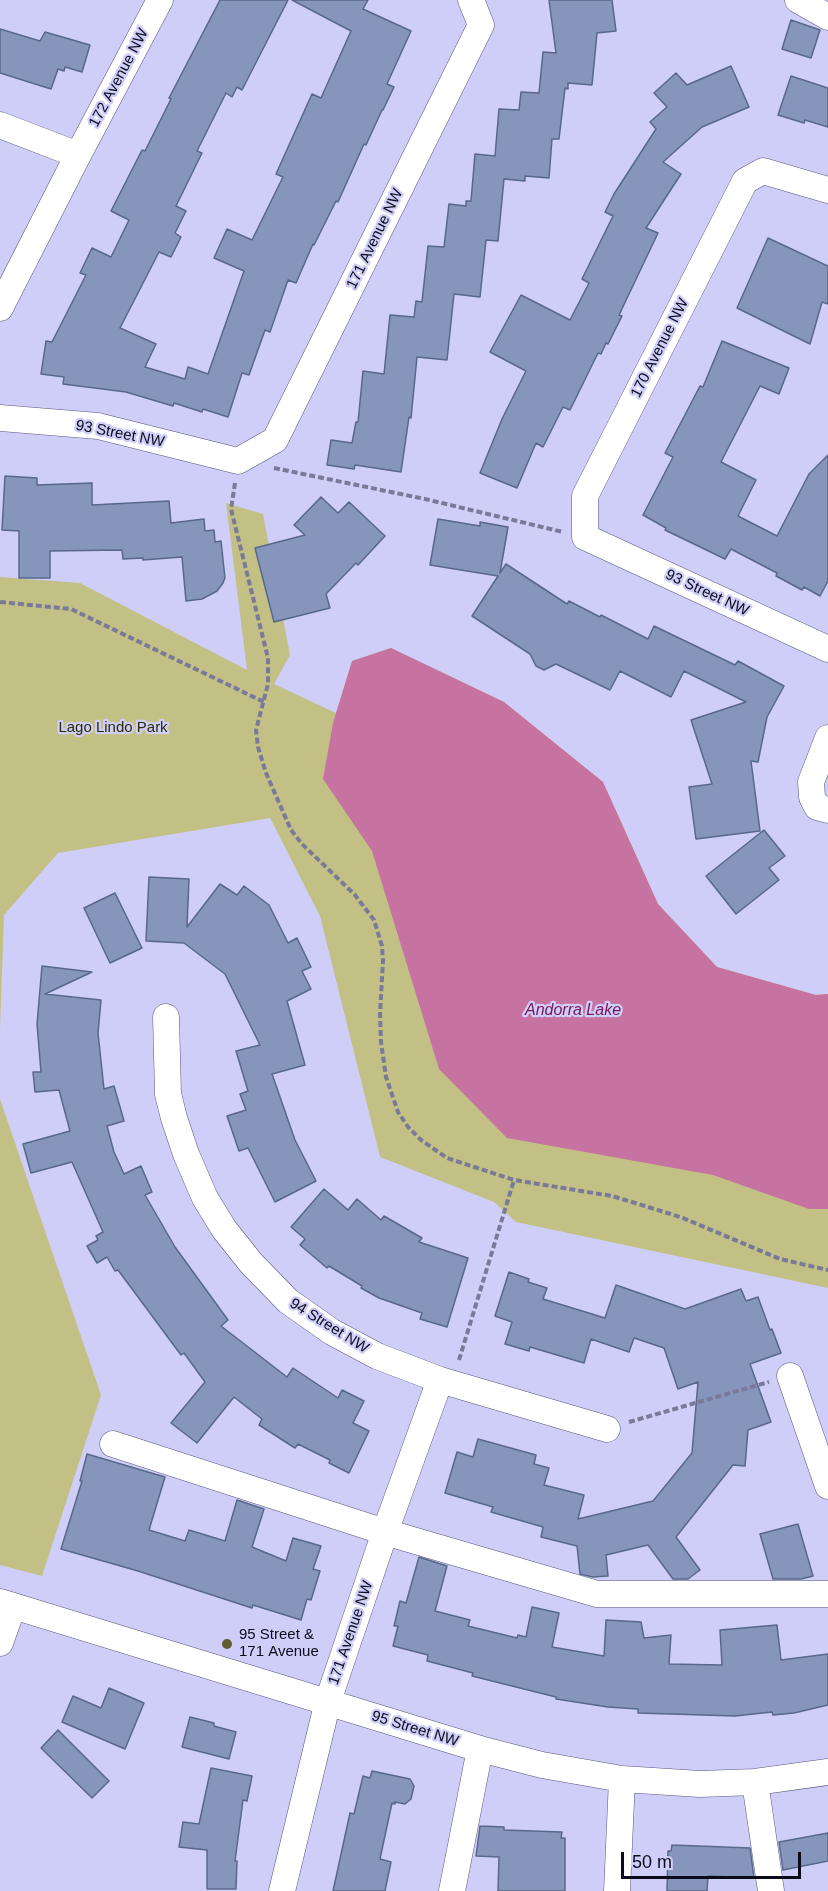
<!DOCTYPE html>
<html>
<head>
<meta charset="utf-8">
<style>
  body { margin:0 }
  #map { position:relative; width:828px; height:1891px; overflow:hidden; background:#cfcef9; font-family:Arial,sans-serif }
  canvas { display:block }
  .scale { position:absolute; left:621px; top:1852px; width:180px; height:27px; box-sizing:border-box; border:3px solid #0c0b19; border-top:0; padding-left:8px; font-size:18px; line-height:21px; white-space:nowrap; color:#0c0b19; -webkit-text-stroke:4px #cfcef9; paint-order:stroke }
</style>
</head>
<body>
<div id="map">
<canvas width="828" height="1891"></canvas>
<div class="scale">50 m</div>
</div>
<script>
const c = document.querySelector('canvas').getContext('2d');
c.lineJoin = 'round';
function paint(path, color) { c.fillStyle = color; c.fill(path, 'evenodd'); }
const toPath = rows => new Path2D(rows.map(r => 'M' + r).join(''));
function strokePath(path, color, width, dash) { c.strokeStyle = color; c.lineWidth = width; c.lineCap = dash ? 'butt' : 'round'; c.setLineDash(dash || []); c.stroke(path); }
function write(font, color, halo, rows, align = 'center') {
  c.font = font + ' Arial,sans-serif'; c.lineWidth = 4.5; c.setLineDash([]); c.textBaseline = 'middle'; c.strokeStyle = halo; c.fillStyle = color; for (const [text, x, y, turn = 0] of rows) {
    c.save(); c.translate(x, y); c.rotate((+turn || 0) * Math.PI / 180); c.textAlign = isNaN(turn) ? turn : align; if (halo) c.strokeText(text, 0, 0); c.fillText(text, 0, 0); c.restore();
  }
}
const green = toPath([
  [226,503,263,514,290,655,274,684,336,713,352,661,391,648,504,702,603,782,658,904,717,967,816,995,828,994,828,1288,516,1222,494,1202,380,1157,320,916,270,818,58,853,4,915,0,1030,0,577,80,583,247,670],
  [0,1099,101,1395,42,1576,0,1565]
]);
const water = toPath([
  [391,648,504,702,603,782,658,904,717,967,816,995,828,994,828,1209,809,1209,713,1175,507,1138,439,1069,372,851,323,779,333,723,352,661]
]);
const building = toPath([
  [220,0,288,0,242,90,237,87,232,97,226,93,197,151,202,153,176,206,186,211,175,233,181,237,171,257,159,252,120,328,156,344,145,367,185,379,188,367,208,374,244,271,214,258,227,229,252,240,283,177,276,174,312,94,321,98,351,31,292,0,368,0,363,9,411,31,387,84,394,87,383,110,382,110,366,145,364,144,338,202,336,201,314,245,313,244,296,283,288,280,270,332,265,330,249,375,242,373,228,417,203,409,202,412,174,403,173,406,126,392,63,384,64,377,41,374,46,341,52,342,86,275,80,273,92,248,111,257,129,220,111,211,142,150,145,151,171,99,169,98,220,0],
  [549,0,612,0,616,31,597,33,592,85,568,83,568,89,565,88,559,139,552,139,549,178,525,176,525,181,504,179,498,241,486,240,480,297,454,294,447,360,417,357,411,418,409,417,401,472,355,465,354,469,327,465,331,440,352,443,356,422,358,422,363,371,384,374,390,315,414,317,416,301,422,302,428,246,444,247,449,204,466,206,466,201,471,201,475,154,495,156,499,109,519,110,521,92,539,93,543,52,556,53,549,0],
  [791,20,820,30,811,58,782,49,791,20],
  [0,29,40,41,45,32,90,45,82,72,65,67,64,71,58,69,51,89,0,73,0,29],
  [731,66,749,107,702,127,663,162,681,174,646,228,658,233,619,315,622,316,608,344,606,343,601,354,598,353,570,410,563,407,543,447,536,443,517,488,480,473,502,419,526,371,490,352,521,295,570,320,589,283,582,279,613,216,605,212,614,194,656,129,650,122,667,107,654,93,676,73,687,85,731,66],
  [791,76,828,88,828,127,805,120,804,123,778,115,791,76],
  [768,238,828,266,828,304,822,302,810,344,737,308,768,238],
  [722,341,789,368,779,394,760,386,721,462,756,480,738,516,777,536,809,474,828,455,828,581,820,596,804,587,802,590,776,576,777,573,731,549,725,559,665,530,666,528,643,515,673,457,665,453,700,386,703,387,722,341],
  [5,476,37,478,37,485,92,483,92,505,169,501,171,523,204,519,205,531,214,530,215,542,221,541,225,578,223,583,217,591,202,599,186,601,182,557,143,560,143,558,123,559,122,550,50,551,50,578,19,578,19,531,2,530,5,476],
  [321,497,338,513,349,502,385,536,358,565,356,563,326,594,330,608,274,622,255,548,305,535,294,525,321,497],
  [438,519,480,526,480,522,508,527,500,573,506,564,567,604,569,601,600,617,601,615,648,639,654,626,735,665,738,661,784,686,767,717,758,762,751,761,760,831,696,839,689,787,712,784,691,720,746,702,684,671,671,697,620,671,610,690,556,664,544,670,536,666,530,654,472,616,498,576,430,565,438,519],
  [764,830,785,856,769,868,779,880,736,914,706,876,764,830],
  [149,877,189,879,187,927,220,884,237,895,244,886,269,905,288,943,297,938,311,967,302,971,311,989,287,1001,305,1065,272,1074,295,1140,316,1181,275,1202,248,1148,239,1151,227,1116,246,1110,240,1094,248,1091,236,1051,260,1045,225,974,184,943,146,941,149,877],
  [115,893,142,948,110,963,84,908,115,893],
  [42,966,92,972,45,994,101,1000,98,1033,104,1089,114,1086,124,1121,107,1126,114,1152,124,1174,141,1166,152,1192,145,1195,175,1247,228,1320,221,1326,287,1377,293,1368,338,1398,342,1390,364,1401,353,1423,369,1431,349,1473,329,1463,330,1460,298,1444,295,1448,259,1425,262,1419,234,1397,197,1443,171,1423,205,1382,184,1353,181,1355,118,1270,115,1271,107,1257,97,1263,87,1246,98,1240,96,1236,103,1232,72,1162,31,1173,23,1144,70,1131,59,1090,35,1092,33,1072,41,1072,37,1024,42,966],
  [324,1189,348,1210,357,1199,381,1220,384,1216,422,1238,419,1242,468,1258,447,1327,420,1319,422,1313,379,1298,361,1288,362,1286,329,1266,327,1268,300,1245,305,1239,291,1227,324,1189],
  [509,1272,529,1279,528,1282,547,1288,543,1299,605,1318,616,1285,685,1309,741,1289,746,1301,758,1297,770,1330,772,1329,781,1353,750,1364,771,1422,748,1430,745,1466,733,1465,676,1537,700,1570,688,1579,673,1579,648,1545,606,1555,608,1576,593,1577,580,1574,577,1546,541,1537,543,1527,491,1512,493,1507,445,1493,457,1452,473,1457,478,1439,536,1455,534,1464,549,1468,544,1485,584,1495,578,1519,653,1501,692,1453,698,1382,678,1389,664,1348,634,1338,629,1352,591,1339,584,1363,530,1347,529,1351,505,1344,512,1322,495,1316,509,1272],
  [87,1454,165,1477,149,1530,185,1541,189,1530,225,1541,237,1500,264,1509,252,1547,286,1561,293,1538,321,1546,313,1569,320,1571,311,1600,307,1599,301,1620,253,1605,252,1608,138,1571,61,1549,82,1481,80,1481,87,1454],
  [798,1524,813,1576,801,1579,773,1579,760,1534,798,1524],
  [419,1557,447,1566,435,1611,470,1620,468,1626,517,1638,518,1635,526,1637,532,1607,559,1613,552,1647,604,1656,606,1620,641,1622,644,1638,671,1635,669,1664,722,1665,720,1630,777,1625,781,1660,828,1654,828,1705,794,1713,773,1715,772,1712,735,1716,638,1713,638,1709,608,1707,556,1699,556,1697,472,1676,473,1673,427,1661,428,1655,393,1646,398,1626,394,1626,400,1601,406,1603,419,1557],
  [109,1688,144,1703,125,1749,62,1722,73,1696,101,1708,109,1688],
  [190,1717,214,1723,214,1726,236,1732,229,1759,182,1747,190,1717],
  [58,1730,109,1781,92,1798,41,1748,58,1730],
  [211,1768,252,1776,247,1801,243,1800,235,1861,237,1861,236,1889,207,1889,207,1850,179,1847,183,1822,199,1824,211,1768],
  [372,1771,410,1779,414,1786,411,1799,405,1804,395,1802,395,1804,392,1803,380,1859,391,1862,385,1891,333,1891,350,1813,354,1814,363,1776,370,1778,372,1771],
  [480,1826,504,1827,504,1830,562,1832,561,1838,565,1838,565,1891,498,1891,499,1857,476,1856,480,1826],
  [828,1833,828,1861,783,1870,779,1842,828,1833],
  [672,1845,750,1848,754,1878,708,1876,707,1891,667,1891,668,1851,671,1851,672,1845]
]);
const path = toPath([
  [274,468,425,499,563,532],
  [235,483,231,509,268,658,268,684,256,730,258,747,266,773,291,830,302,844,355,895,374,920,382,946,383,961,380,1014,381,1042,386,1077,398,1112,408,1127,421,1140,447,1158,514,1180,612,1196,645,1206,683,1218,780,1259,828,1270],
  [0,602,71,609,264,702],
  [459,1360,514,1180],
  [629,1422,769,1382]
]);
const minor = toPath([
  [798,0,828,17],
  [0,125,78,155],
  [828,190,763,171,745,181,585,496,585,537,828,649],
  [0,308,78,155,160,0],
  [0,418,98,426,238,461,275,440,481,25,471,0],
  [828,738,811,782,812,797,817,807,828,810],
  [166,1017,168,1094,174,1118,186,1154,205,1198,224,1229,251,1263,288,1301,332,1332,377,1356,440,1380,607,1429],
  [790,1376,828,1486],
  [113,1444,385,1532,597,1594,828,1594],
  [0,1602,480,1749,542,1765,622,1779,700,1784,755,1782,828,1772],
  [0,1643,13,1606],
  [755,1782,771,1891],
  [282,1891,328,1701,385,1532,440,1380],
  [452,1891,480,1749],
  [617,1891,622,1779]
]);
const markers = [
  [227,1644,6,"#605d2a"]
];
const streetNames = [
  ["172 Avenue NW",119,78,-62],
  ["171 Avenue NW",375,239,-64],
  ["170 Avenue NW",660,348,-63],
  ["93 Street NW",120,434,11],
  ["93 Street NW",707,593,25],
  ["94 Street NW",329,1326,32],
  ["171 Avenue NW",351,1633,-71],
  ["95 Street NW",415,1729,17]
];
const parkNames = [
  ["Lago Lindo Park",113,728]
];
const poiNames = [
  ["95 Street &",239,1635],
  ["171 Avenue",239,1652]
];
const waterNames = [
  ["Andorra Lake",573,1011]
];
paint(green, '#c3c086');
paint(water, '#c673a1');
paint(building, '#8595bb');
strokePath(building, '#58688b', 1.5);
strokePath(minor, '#58567b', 27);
strokePath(path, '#7a7998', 4, [6, 3]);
strokePath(minor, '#fff', 26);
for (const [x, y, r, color] of markers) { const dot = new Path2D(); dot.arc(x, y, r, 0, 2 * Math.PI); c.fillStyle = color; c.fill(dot); strokePath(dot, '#cfcef9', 2); }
write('15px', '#0c0b19', '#cfcef9', streetNames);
write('15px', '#2d2b01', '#cfcef9', parkNames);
write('15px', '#0c0b19', '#cfcef9', poiNames, 'left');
write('italic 16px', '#7a1557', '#cfcef9', waterNames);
</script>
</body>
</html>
